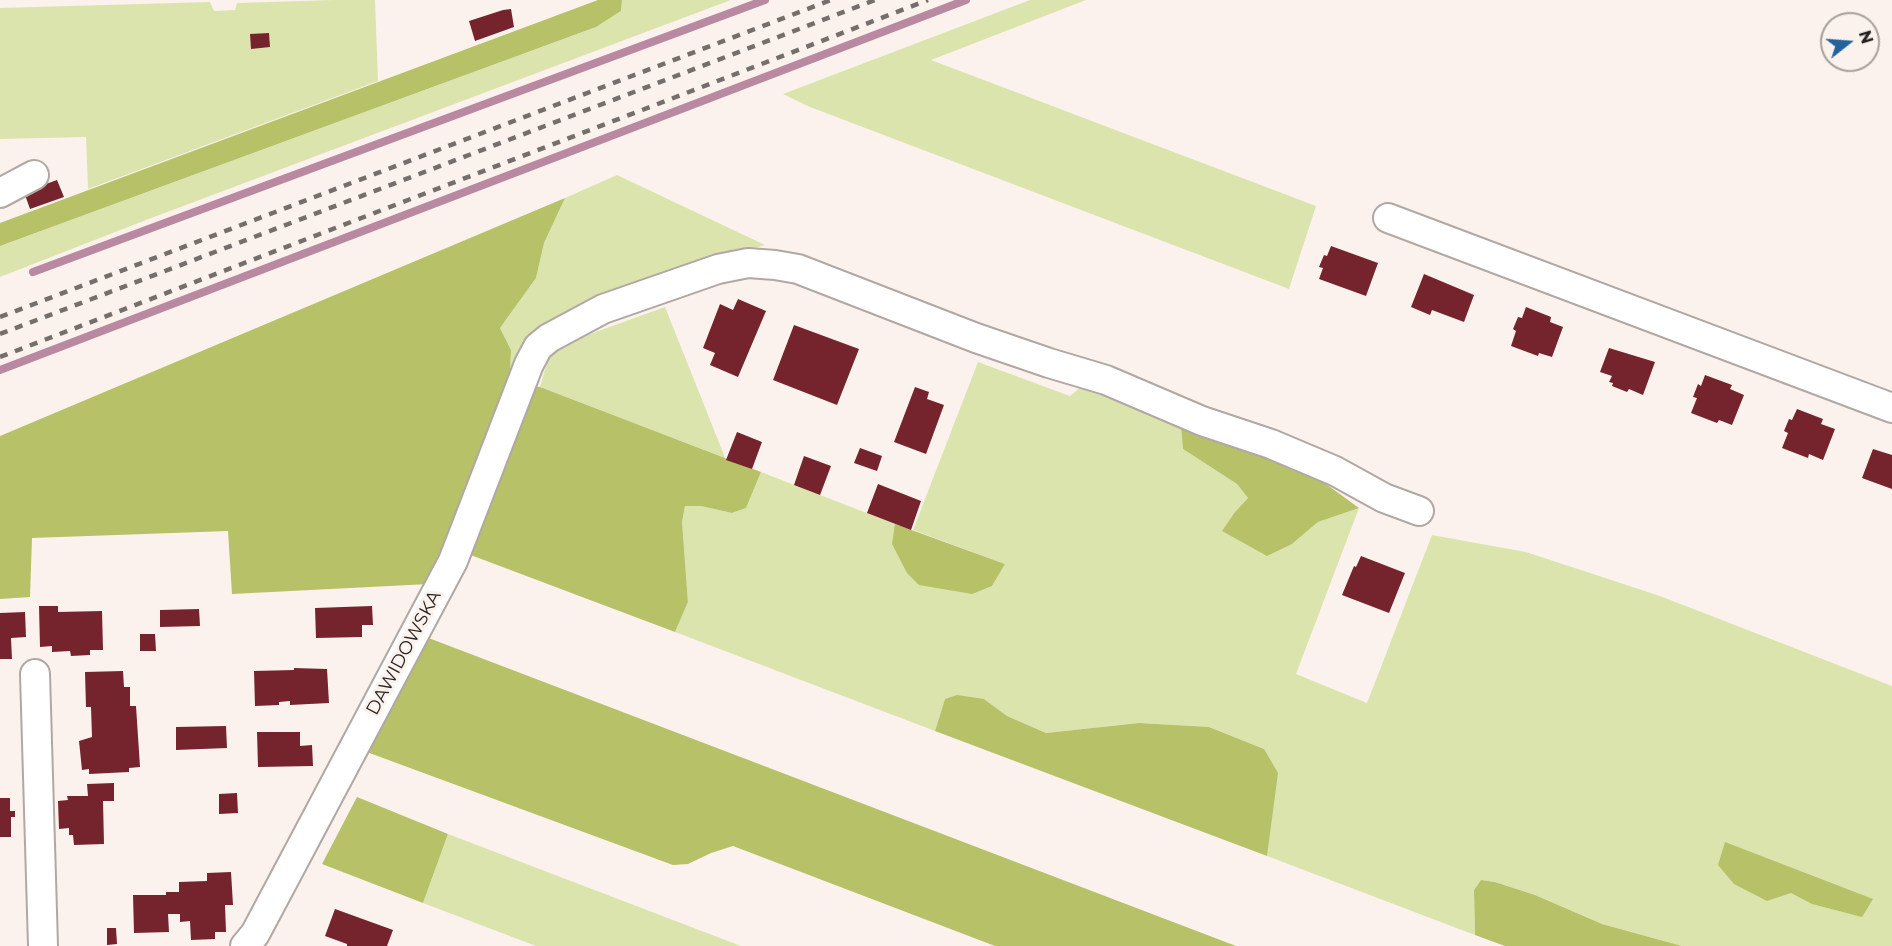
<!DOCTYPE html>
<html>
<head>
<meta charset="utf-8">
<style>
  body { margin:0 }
  #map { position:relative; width:1892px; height:946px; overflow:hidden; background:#fbf2ed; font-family:Montserrat,sans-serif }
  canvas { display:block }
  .north { position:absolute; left:1820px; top:12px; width:60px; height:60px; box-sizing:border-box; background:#fbf2ed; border:2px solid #a69f9b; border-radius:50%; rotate:73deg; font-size:16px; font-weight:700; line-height:24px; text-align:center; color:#262221 }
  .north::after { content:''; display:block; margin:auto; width:21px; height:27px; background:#236399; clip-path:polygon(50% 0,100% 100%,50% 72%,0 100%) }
</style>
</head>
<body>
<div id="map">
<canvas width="1892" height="946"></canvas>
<div class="north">N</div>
</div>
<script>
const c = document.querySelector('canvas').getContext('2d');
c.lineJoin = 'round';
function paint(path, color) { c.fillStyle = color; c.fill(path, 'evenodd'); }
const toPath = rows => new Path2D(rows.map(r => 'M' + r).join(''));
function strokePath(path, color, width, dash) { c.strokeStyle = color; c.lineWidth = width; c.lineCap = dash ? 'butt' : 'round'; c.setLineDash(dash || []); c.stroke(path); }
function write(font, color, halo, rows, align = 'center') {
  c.font = font + ' Montserrat,sans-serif'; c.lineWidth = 6; c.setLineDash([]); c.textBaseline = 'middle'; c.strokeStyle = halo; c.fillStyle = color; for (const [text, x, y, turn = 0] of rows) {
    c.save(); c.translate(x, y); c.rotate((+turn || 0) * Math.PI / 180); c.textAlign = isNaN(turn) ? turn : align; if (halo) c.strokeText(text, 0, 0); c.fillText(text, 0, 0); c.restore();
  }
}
const green = toPath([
  [333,0,375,0,378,81,88,189,86,137,0,139,0,8,210,2,214,11,235,10,237,3],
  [622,0,731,0,146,220,0,277,0,246,596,27,621,11],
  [1030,0,1086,0,931,60,1316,206,1289,289,810,107,783,94],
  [617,175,765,245,654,277,510,373,511,350,500,328,536,278,544,243,565,198],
  [665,307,726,460,540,387,551,348],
  [978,362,1070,396,1082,386,1181,425,1183,449,1237,484,1248,498,1235,512,1292,544,1318,522,1359,508,1296,674,1367,703,1432,535,1526,552,1660,596,1892,686,1892,946,1682,946,1602,924,1535,895,1495,882,1481,880,1474,890,1475,935,1267,856,1271,818,1264,749,1209,727,1139,723,1046,733,1007,716,984,699,945,699,935,731,675,632,688,602,682,522,685,506,701,506,732,513,746,508,761,472,895,524,992,586,1005,564,913,530],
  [448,834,741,946,536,946,423,903]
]);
const forest = toPath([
  [598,0,622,0,621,11,596,27,0,246,0,223],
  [565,198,544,243,536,278,500,328,511,350,510,374,429,584,232,594,228,531,32,538,30,597,0,599,0,436],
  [531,386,540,387,761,472,746,508,732,513,701,506,685,506,682,522,688,602,675,632,468,554,510,456],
  [1181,426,1241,449,1290,465,1319,479,1359,508,1318,522,1292,544,1267,556,1222,531,1235,512,1248,498,1237,484,1183,449],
  [895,524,1005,564,992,586,972,594,919,585,907,573,892,544],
  [426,637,1236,946,995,946,733,846,711,853,688,864,673,865,364,751],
  [957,695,984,699,1007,716,1046,733,1139,723,1209,727,1264,749,1278,773,1267,856,935,731,945,699],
  [357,797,448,834,423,903,322,864],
  [1725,842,1873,899,1862,917,1812,904,1791,893,1767,901,1734,884,1718,865],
  [1481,880,1495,882,1535,895,1602,924,1682,946,1505,946,1475,935,1474,890]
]);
const stream = toPath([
  [33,272,765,0],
  [0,370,966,0]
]);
const building = toPath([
  [511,9,514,27,475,41,469,21,503,10],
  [269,33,270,47,251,49,250,34],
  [57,180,64,197,30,209,24,192],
  [1331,246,1378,263,1366,296,1319,279,1323,268,1319,267,1324,255,1327,256],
  [1424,274,1474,295,1464,322,1432,310,1430,315,1411,307],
  [738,299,766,311,738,377,710,365,715,353,703,348,720,304,733,310],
  [1526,307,1551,317,1550,322,1563,327,1552,357,1539,353,1538,356,1511,346,1516,331,1513,329,1518,317,1522,318],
  [794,325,859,349,837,405,773,380],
  [1609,348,1655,362,1643,395,1629,389,1627,392,1612,386,1613,383,1609,382,1612,376,1600,372],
  [1705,375,1732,385,1730,389,1744,395,1732,425,1719,420,1717,423,1691,413,1697,398,1693,397,1698,384,1701,386],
  [915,387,929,392,927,399,944,405,926,454,894,442],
  [1797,409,1823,419,1821,424,1835,429,1823,460,1809,454,1808,458,1782,448,1788,433,1784,431,1789,419,1792,420],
  [737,432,762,442,752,469,726,460],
  [860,448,882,456,877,471,854,463],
  [1873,449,1892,455,1892,489,1862,478],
  [804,456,831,466,820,495,794,485],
  [878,484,921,501,911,530,867,513],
  [1361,556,1405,573,1389,613,1342,595,1354,566,1356,567],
  [39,606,58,606,58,612,102,611,103,650,90,650,90,655,71,656,70,651,52,652,52,646,40,647],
  [372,606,373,625,362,625,362,637,316,638,315,608],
  [199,609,200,626,160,627,160,610],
  [25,612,26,637,11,638,12,659,0,659,0,613],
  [140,634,155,634,156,651,140,651],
  [294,668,327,669,329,703,290,705,290,701,279,702,279,705,255,706,254,671,294,670],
  [123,671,124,687,130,687,130,706,136,706,140,767,129,768,129,772,89,774,89,769,82,770,79,741,92,737,91,707,86,707,85,672],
  [226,726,227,748,176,750,176,727],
  [257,732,300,732,300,746,312,745,313,766,258,767],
  [114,783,114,801,103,801,104,844,74,845,73,835,69,835,69,828,59,829,58,801,68,800,67,796,88,796,87,784],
  [237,793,238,813,219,814,219,794],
  [0,798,10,798,10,811,15,811,15,817,11,817,11,837,0,837],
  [231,872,233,905,225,905,226,932,215,932,215,939,191,940,190,921,180,922,180,914,168,914,169,932,134,933,133,895,166,895,166,892,179,892,179,882,207,881,207,873],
  [335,909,393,930,387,946,347,946,347,944,325,936],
  [107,928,116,928,117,944,107,945]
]);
const minor = toPath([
  [0,193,34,175],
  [1388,218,1892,408],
  [35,674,43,946],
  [245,946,255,934,453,561,529,364,538,347,549,338,603,309,718,269,748,263,775,265,798,269,976,338,1049,363,1106,380,1202,421,1271,444,1335,471,1384,498,1419,511]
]);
const rail = toPath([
  [0,317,831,0],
  [0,334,875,0],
  [0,357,928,0]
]);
const streetNames = [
  ["DAWIDOWSKA",404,653,-62]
];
paint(green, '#dce4ae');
paint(forest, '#b6c168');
strokePath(stream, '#b989a2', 8);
paint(building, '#75232d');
strokePath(minor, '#b1a8a4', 32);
strokePath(minor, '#fff', 28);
strokePath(rail, '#746e6c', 4.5, [8, 8]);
write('18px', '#262221', '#fbf2ed', streetNames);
</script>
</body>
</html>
